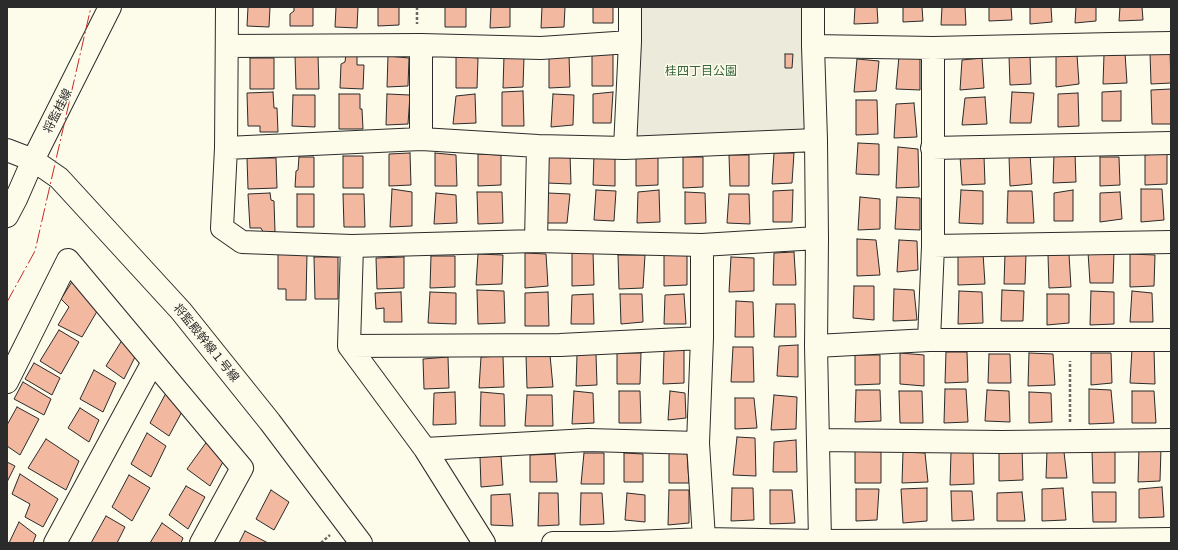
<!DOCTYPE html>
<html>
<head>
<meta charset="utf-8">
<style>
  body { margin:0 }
  #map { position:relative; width:1178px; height:550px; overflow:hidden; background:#fdfbea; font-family:"Work Sans",sans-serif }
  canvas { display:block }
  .frame { position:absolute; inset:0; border:8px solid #2b2b2b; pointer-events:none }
</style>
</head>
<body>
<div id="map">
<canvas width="1178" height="550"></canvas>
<div class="frame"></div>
</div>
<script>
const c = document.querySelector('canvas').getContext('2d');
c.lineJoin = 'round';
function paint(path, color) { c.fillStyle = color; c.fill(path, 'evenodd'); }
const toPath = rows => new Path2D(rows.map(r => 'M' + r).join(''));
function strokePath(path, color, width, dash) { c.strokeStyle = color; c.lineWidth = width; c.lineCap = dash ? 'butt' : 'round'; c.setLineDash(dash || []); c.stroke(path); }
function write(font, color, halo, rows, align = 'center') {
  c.font = font + ' "Work Sans","Noto Sans JP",sans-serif'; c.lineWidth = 3; c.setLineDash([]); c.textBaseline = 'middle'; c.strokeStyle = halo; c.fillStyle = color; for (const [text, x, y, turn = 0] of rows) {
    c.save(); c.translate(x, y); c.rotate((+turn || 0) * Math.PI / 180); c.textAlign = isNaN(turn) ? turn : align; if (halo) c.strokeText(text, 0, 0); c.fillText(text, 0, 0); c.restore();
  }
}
const green = toPath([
  [639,7,806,7,807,132,635,137,639,7]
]);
const building = toPath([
  [248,7,270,7,269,27,247,26,248,7],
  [294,7,313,7,313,26,290,26,290,14,294,11,294,7],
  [336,7,358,7,357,28,335,27,336,7],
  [378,7,399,7,399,25,378,26,378,7],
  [445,7,466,7,466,27,445,27,445,7],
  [491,7,510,7,510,27,490,28,491,7],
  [542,7,565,7,564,27,541,28,542,7],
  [593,7,613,7,613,23,593,23,593,7],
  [855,7,877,7,878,23,854,24,855,7],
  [903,7,922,7,923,21,903,22,903,7],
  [942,7,965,7,966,25,941,25,942,7],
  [989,7,1011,7,1012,20,989,21,989,7],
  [1030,7,1051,7,1052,22,1030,24,1030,7],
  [1076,7,1096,7,1096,21,1075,23,1076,7],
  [1120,7,1142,7,1143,20,1119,21,1120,7],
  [1170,51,1171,83,1151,84,1150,53,1170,51],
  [1125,53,1127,83,1103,84,1104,54,1125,53],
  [346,54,357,54,357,65,364,65,363,89,340,88,341,64,345,62,346,54],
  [592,54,613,54,613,86,592,86,592,54],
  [785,54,793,54,792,68,785,68,785,54],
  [295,55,318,55,319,89,296,89,295,55],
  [549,55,569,55,570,87,549,88,549,55],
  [1030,55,1031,84,1010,85,1009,56,1030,55],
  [1077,55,1079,84,1056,87,1056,56,1077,55],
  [388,56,409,58,408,86,387,87,388,56],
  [456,56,478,58,477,88,456,88,456,56],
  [504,56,524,57,523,87,503,88,504,56],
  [899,56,920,56,920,90,896,89,899,56],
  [250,58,274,58,274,89,250,89,250,58],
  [982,58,984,88,960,90,962,60,982,58],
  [857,59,879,61,876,91,854,92,857,59],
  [1171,89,1171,124,1152,124,1151,90,1171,89],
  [523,91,524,126,502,126,502,92,523,91],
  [1121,91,1121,121,1102,121,1102,92,1121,91],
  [273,92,274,108,277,108,278,132,260,132,260,126,248,126,247,93,273,92],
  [613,92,611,123,593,123,593,94,613,92],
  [1012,92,1034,93,1031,123,1010,123,1012,92],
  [1078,93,1079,126,1058,127,1058,94,1078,93],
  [339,94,360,94,360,109,362,109,363,129,339,129,339,94],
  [387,94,410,95,408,124,386,125,387,94],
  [475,94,476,123,453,124,456,96,475,94],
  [553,94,574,95,573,125,551,127,553,94],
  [293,95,315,95,315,127,292,126,293,95],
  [985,97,987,124,962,125,965,98,985,97],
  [856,100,877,100,878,134,856,135,856,100],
  [914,103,917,137,894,138,896,104,914,103],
  [858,143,879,144,879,175,856,174,858,143],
  [898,147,918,149,919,187,896,188,898,147],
  [410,153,411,185,389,186,389,154,410,153],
  [435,153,456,155,457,186,435,186,435,153],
  [774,153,794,153,792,183,772,184,774,153],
  [1075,153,1076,182,1053,183,1054,154,1075,153],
  [1167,153,1167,184,1145,185,1145,155,1167,153],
  [478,154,501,155,501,185,478,186,478,154],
  [570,154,571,184,547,183,548,155,570,154],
  [1030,154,1032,184,1010,186,1009,156,1030,154],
  [594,155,615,155,615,186,593,185,594,155],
  [658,155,658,185,636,186,636,157,658,155],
  [729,155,749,155,749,186,730,186,729,155],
  [343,156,363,156,363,188,343,188,343,156],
  [960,156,984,156,985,184,962,185,960,156],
  [299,157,314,157,314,187,295,187,296,171,298,170,299,157],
  [683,157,703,157,703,187,683,188,683,157],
  [1100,157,1119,157,1120,185,1100,186,1100,157],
  [247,158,276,158,277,188,248,189,247,158],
  [392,189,412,192,412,226,390,227,392,189],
  [1141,189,1162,189,1164,220,1141,222,1141,189],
  [596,190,616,191,614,221,594,220,596,190],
  [659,190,660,222,637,223,638,192,659,190],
  [793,190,792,222,773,222,773,191,793,190],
  [961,190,983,191,983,224,959,223,961,190],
  [1073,190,1073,221,1054,221,1054,193,1073,190],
  [1008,191,1032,191,1034,223,1007,223,1008,191],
  [477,192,502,192,503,223,478,224,477,192],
  [685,192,705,193,706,223,685,224,685,192],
  [1120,192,1122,219,1100,222,1100,193,1120,192],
  [270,193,271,200,274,201,275,232,263,232,261,228,250,228,248,194,270,193],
  [436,193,456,195,457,223,434,224,436,193],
  [548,193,570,194,567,223,547,223,548,193],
  [297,194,314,194,314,227,297,227,297,194],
  [343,194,364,194,365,227,344,227,343,194],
  [729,194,749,194,750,224,727,223,729,194],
  [860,197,880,199,880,229,858,230,860,197],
  [897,197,920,198,920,230,895,229,897,197],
  [857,239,876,240,880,275,857,276,857,239],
  [899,240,917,241,918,270,897,272,899,240],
  [572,252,593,252,594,285,572,286,572,252],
  [794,252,796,285,773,285,774,253,794,252],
  [1088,252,1114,252,1113,283,1090,283,1088,252],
  [278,253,307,254,306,300,286,300,286,289,278,289,278,253],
  [525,253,546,254,548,286,525,288,525,253],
  [664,253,687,253,687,285,664,286,664,253],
  [983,253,985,284,958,285,958,254,983,253],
  [478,254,503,255,502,284,476,285,478,254],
  [1005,254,1026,254,1025,284,1004,284,1005,254],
  [1069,254,1071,287,1049,288,1048,255,1069,254],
  [1130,254,1155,255,1154,286,1130,287,1130,254],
  [618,255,645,255,643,288,619,289,618,255],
  [431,256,455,256,455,287,430,288,431,256],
  [314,257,338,257,338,299,315,299,314,257],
  [404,257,404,288,377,289,376,258,404,257],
  [731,257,754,258,754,291,729,292,731,257],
  [73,280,99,308,82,337,58,325,69,307,61,299,73,280],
  [854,286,874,286,874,320,853,318,854,286],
  [894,289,914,290,917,320,893,321,894,289],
  [477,290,504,291,505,323,478,324,477,290],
  [1002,290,1024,291,1023,321,1001,321,1002,290],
  [959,291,982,292,983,323,958,324,959,291],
  [1091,291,1114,292,1114,324,1090,325,1091,291],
  [1132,291,1152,293,1153,322,1130,322,1132,291],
  [401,292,402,322,384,322,384,308,376,309,375,293,401,292],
  [430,292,456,293,456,324,428,323,430,292],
  [548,292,549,326,525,326,525,293,548,292],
  [593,294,594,324,571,324,572,295,593,294],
  [620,294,642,294,643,322,621,324,620,294],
  [684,294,686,324,664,324,665,295,684,294],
  [1047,294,1069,294,1069,323,1047,325,1047,294],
  [736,301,753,302,754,337,735,337,736,301],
  [776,304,795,304,796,337,774,337,776,304],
  [59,330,79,342,61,374,40,361,59,330],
  [124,337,138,351,124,379,106,366,124,337],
  [798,345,798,377,777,376,779,346,798,345],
  [733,347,753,347,754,382,731,382,733,347],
  [1132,349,1154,350,1155,384,1130,383,1132,349],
  [684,350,684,383,663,384,664,351,684,350],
  [946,352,967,352,968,382,945,383,946,352],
  [617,353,641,353,640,384,617,384,617,353],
  [900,353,924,355,924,386,900,384,900,353],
  [1029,353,1053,354,1055,385,1028,386,1029,353],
  [1091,353,1111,353,1112,383,1091,385,1091,353],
  [596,354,597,385,576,386,577,355,596,354],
  [989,354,1010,354,1011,383,988,383,989,354],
  [526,355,550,355,553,387,527,388,526,355],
  [855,355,880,355,880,384,855,385,855,355],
  [503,356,504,387,479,388,481,357,503,356],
  [448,357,449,388,424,389,423,359,448,357],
  [34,363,60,378,52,395,25,379,34,363],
  [94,370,116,383,103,412,80,399,94,370],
  [23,382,51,399,44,415,14,399,23,382],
  [945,389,966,389,968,422,944,423,945,389],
  [1089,389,1111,390,1114,423,1089,424,1089,389],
  [856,390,880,390,881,421,855,422,856,390],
  [987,390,1009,391,1010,422,985,421,987,390],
  [574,391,593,393,594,423,572,424,574,391],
  [619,391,640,391,641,423,619,423,619,391],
  [670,391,685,393,686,418,668,420,670,391],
  [899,391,922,391,923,423,900,423,899,391],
  [1132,391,1154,391,1156,423,1132,423,1132,391],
  [455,392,456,424,433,425,434,393,455,392],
  [481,392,504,394,505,426,480,426,481,392],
  [1029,392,1051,393,1052,422,1029,423,1029,392],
  [166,393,185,406,169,436,150,423,166,393],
  [527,395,552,395,553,426,525,426,527,395],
  [774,395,797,397,796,429,771,430,774,395],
  [735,398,754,398,757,428,735,429,735,398],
  [17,407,39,419,20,455,7,446,7,425,17,407],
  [80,408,99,420,89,442,68,428,80,408],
  [147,433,166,446,151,477,131,464,147,433],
  [737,437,755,438,756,476,733,475,737,437],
  [46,439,79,461,66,490,28,468,46,439],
  [208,440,225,458,210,486,187,469,208,440],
  [796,440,797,472,773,472,774,442,796,440],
  [1022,448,1023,480,999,481,999,450,1022,448],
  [1139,448,1161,448,1160,481,1138,482,1139,448],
  [1115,450,1115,483,1093,483,1092,451,1115,450],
  [855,451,881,452,881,483,855,483,855,451],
  [973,451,974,484,950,485,951,452,973,451],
  [1047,451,1064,452,1067,478,1046,478,1047,451],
  [669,452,687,453,689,483,669,483,669,452],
  [903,452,925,453,928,482,902,483,903,452],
  [584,453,604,453,604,484,581,484,584,453],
  [624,453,643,454,643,482,624,482,624,453],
  [555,454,557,482,530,482,530,455,555,454],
  [501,456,503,485,481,487,480,457,501,456],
  [7,462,15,466,7,482,7,462],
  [20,474,58,499,43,527,25,517,30,504,12,494,20,474],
  [129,475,150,488,132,521,112,507,129,475],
  [186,486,205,497,188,529,169,515,186,486],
  [1162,487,1164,517,1139,518,1139,489,1162,487],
  [732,488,753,488,754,520,731,521,732,488],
  [927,488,927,521,903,523,901,489,927,488],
  [1063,488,1066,520,1042,521,1042,489,1063,488],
  [856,489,879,489,877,520,856,521,856,489],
  [271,490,289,502,274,530,256,519,271,490],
  [669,490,689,490,689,523,668,525,669,490],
  [770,490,792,490,795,523,770,524,770,490],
  [951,491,972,491,974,520,952,521,951,491],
  [1022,492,1025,521,997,521,997,493,1022,492],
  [1092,492,1116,492,1116,522,1093,522,1092,492],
  [539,493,558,493,559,525,538,526,539,493],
  [581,493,602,493,604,524,580,525,581,493],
  [627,493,645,495,645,522,625,520,627,493],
  [510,494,513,526,491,525,491,495,510,494],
  [106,516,125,527,117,543,91,543,106,516],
  [19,522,36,535,33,543,9,543,19,522],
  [162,523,183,538,181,543,150,543,162,523],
  [245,531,268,543,239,543,245,531]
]);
const path = toPath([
  [417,7,417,24],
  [1070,422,1070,361],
  [321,543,330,535]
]);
const minor = toPath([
  [227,7,226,148,222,228,242,242,352,246,536,241,702,245,817,238],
  [813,7,813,46,816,140,817,238,816,346,820,541],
  [227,46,421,45,541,48,630,42],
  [813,46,933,48,1112,44,1171,43],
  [421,139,421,45],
  [226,148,421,139,538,146,625,148,816,140],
  [625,148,630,42,630,7],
  [932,148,1171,143],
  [7,150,33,160,59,178,181,311,270,422,361,543],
  [7,216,16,199,33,160,110,7],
  [536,241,538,146],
  [702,245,702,338,698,443,704,539],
  [352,246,349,346,425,449,484,543],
  [933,246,1171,242],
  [929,340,933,246,933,48],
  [349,346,560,345,702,338],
  [816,346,929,340,1171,340],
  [7,382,68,260,242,468,201,543],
  [818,440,1002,442,1171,440],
  [425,449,588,440,698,443],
  [55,543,153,362],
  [553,543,611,543,704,539,820,541,1079,540,1171,539]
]);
const power = toPath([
  [7,302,35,251,91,7]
]);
const parkNames = [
  ["桂四丁目公園",701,71]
];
const streetNames = [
  ["将監桂線",58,111,-63],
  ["将監殿幹線１号線",206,343,51]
];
paint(green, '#ecebdb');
strokePath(green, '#74746e', 1);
paint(building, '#f2b8a0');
strokePath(building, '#2b2b2b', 1);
strokePath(minor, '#2b2b2b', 24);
strokePath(path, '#6a6964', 2.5, [3, 2]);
strokePath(minor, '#fdfbea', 22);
strokePath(power, '#c62828', 1, [14, 3, 2, 3]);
write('12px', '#34623c', '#fdfbea', parkNames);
write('12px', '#2b2b2b', '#fdfbea', streetNames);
</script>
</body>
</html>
